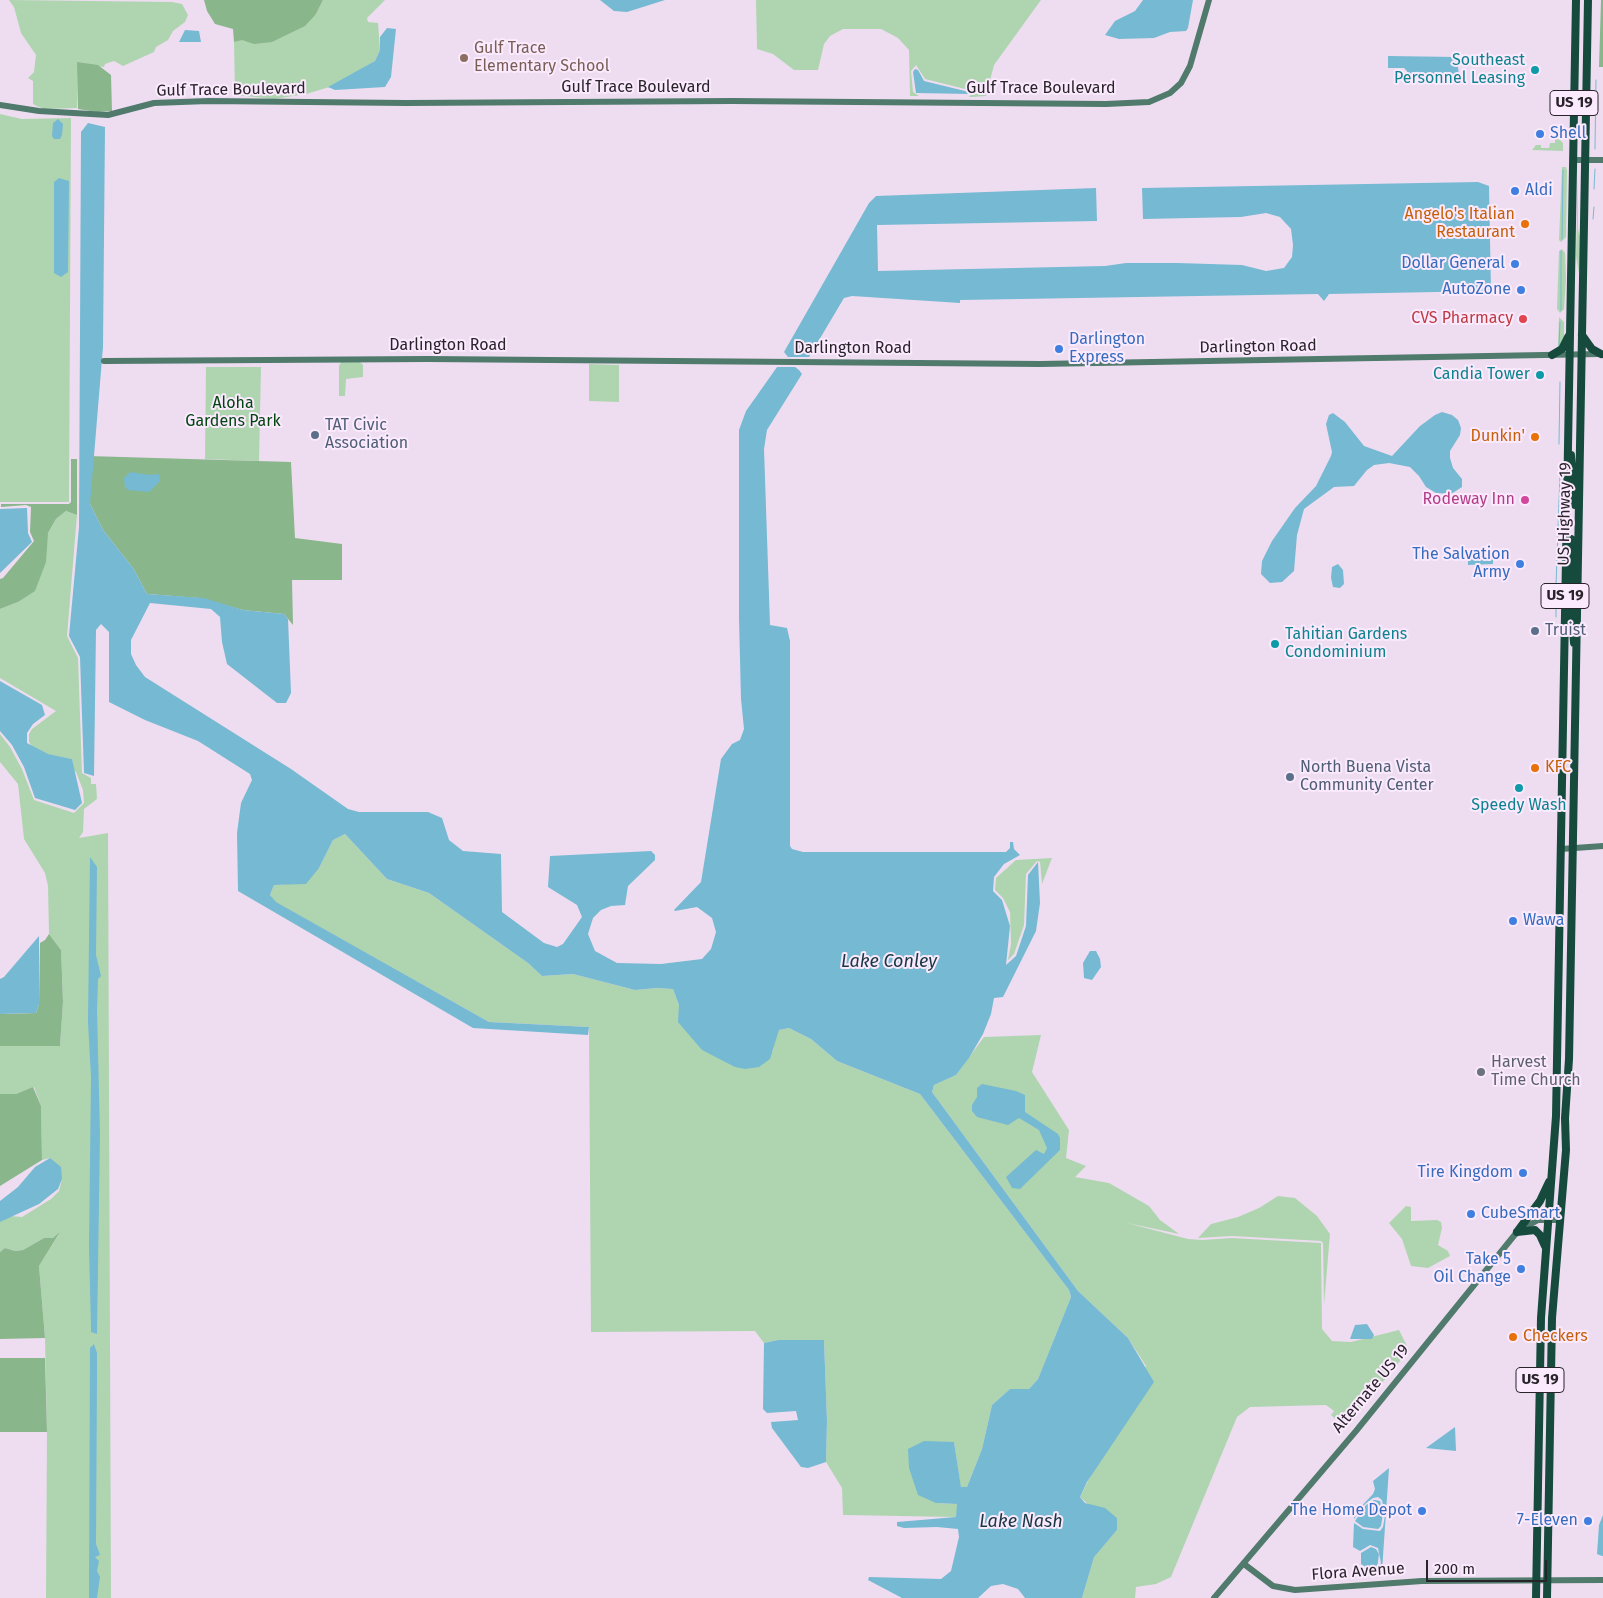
<!DOCTYPE html>
<html>
<head>
<meta charset="utf-8">
<style>
  body { margin:0 }
  #map { position:relative; width:1603px; height:1598px; overflow:hidden; background:#eeddf0; font-family:"Fira Sans",sans-serif }
  canvas { display:block }
  .scale { position:absolute; left:1426px; top:1560px; width:121px; height:22px; box-sizing:border-box; border:2px solid #29232a; border-top:0; padding-left:6px; font-size:15px; line-height:18px; white-space:nowrap; color:#29232a; -webkit-text-stroke:4px #fbeafd; paint-order:stroke }
</style>
</head>
<body>
<div id="map">
<canvas width="1603" height="1598"></canvas>
<div class="scale">200 m</div>
</div>
<script>
const c = document.querySelector('canvas').getContext('2d');
c.lineJoin = 'round';
function paint(path, color) { c.fillStyle = color; c.fill(path, 'evenodd'); }
const toPath = rows => new Path2D(rows.map(r => 'M' + r).join(''));
function strokePath(path, color, width, dash) { c.strokeStyle = color; c.lineWidth = width; c.lineCap = dash ? 'butt' : 'round'; c.setLineDash(dash || []); c.stroke(path); }
function write(font, color, halo, rows, align = 'center') {
  c.font = font + ' "Fira Sans",sans-serif'; c.lineWidth = 4; c.setLineDash([]); c.textBaseline = 'middle'; c.strokeStyle = halo; c.fillStyle = color; for (const [text, x, y, turn = 0] of rows) {
    c.save(); c.translate(x, y); c.rotate((+turn || 0) * Math.PI / 180); c.textAlign = isNaN(turn) ? turn : align; if (halo) c.strokeText(text, 0, 0); c.fillText(text, 0, 0); c.restore();
  }
}
const green = toPath([
  [9,0,172,2,182,4,188,15,185,22,173,31,168,40,156,47,154,52,123,66,114,61,105,64,104,67,78,63,77,108,43,109,33,104,33,81,28,78,34,72,36,55,21,33,14,7],
  [323,0,385,0,367,18,368,22,378,23,380,50,375,61,333,86,306,94,274,99,235,95,234,42,316,14],
  [756,0,1041,0,994,65,986,96,973,97,969,97,972,93,969,90,925,79,916,65,911,71,913,92,919,96,910,96,909,50,898,38,881,29,843,29,830,36,824,44,818,70,794,70,773,54,757,49],
  [0,114,22,119,71,118,69,502,0,502],
  [1559,125,1563,125,1560,129,1560,140,1563,143,1563,151,1532,150,1536,145,1541,145,1541,148,1549,148,1550,143,1555,143,1555,131,1551,130],
  [1562,167,1566,167,1567,171,1566,237,1561,242,1559,240],
  [1578,171,1578,229,1581,240,1579,273,1576,256],
  [1562,249,1565,253,1566,279,1564,309,1560,313,1557,309,1559,251],
  [1559,317,1564,322,1564,342,1558,347],
  [359,361,363,365,363,377,346,379,345,396,339,396,339,366,341,362],
  [589,364,619,365,619,402,589,401],
  [206,367,261,367,259,461,205,459],
  [66,511,77,515,67,636,78,658,82,773,91,778,91,784,96,784,97,799,84,809,83,832,79,838,108,833,111,1598,46,1598,47,1432,45,1338,39,1266,59,1234,53,1238,44,1238,23,1250,15,1251,5,1248,0,1252,0,1221,10,1216,22,1217,51,1199,59,1191,62,1179,50,1158,42,1160,41,1106,34,1087,16,1094,0,1094,0,1046,60,1046,63,1002,61,950,49,934,48,886,45,873,24,839,18,784,0,762,0,734,10,747,22,769,34,800,74,813,84,803,83,790,76,772,73,769,72,759,46,754,34,749,29,742,29,734,32,729,56,711,0,678,0,609,18,602,48,533,56,519],
  [345,834,387,879,429,893,528,963,542,976,573,974,635,990,657,988,673,989,679,1005,679,1022,773,1051,774,1039,779,1030,789,1028,811,1039,837,1061,920,1094,1069,1290,1071,1297,1038,1379,1029,1389,1010,1389,992,1405,982,1449,967,1487,961,1488,954,1442,942,1442,936,1503,958,1504,956,1517,843,1515,842,1488,826,1462,827,1421,824,1340,778,1340,764,1343,755,1331,591,1332,589,1027,489,1022,275,902,270,895,274,885,289,884,319,868,333,840],
  [1052,858,1042,884,1040,862,1037,861,1026,874,1024,925,1014,954,1008,960,1011,944,1010,912,1003,898,995,890,996,878,1016,860],
  [1041,1035,1032,1072,1069,1130,1066,1158,1086,1166,1075,1177,1109,1183,1149,1206,1160,1220,1179,1234,1127,1223,1188,1239,1203,1240,1232,1238,1321,1243,1322,1329,1332,1341,1351,1342,1399,1330,1409,1350,1345,1428,1331,1415,1334,1411,1326,1405,1250,1407,1237,1417,1171,1577,1156,1584,1136,1587,1135,1598,1082,1598,1094,1556,1117,1530,1080,1497,1146,1366,1128,1338,1078,1291,932,1092,934,1085,956,1075,984,1037],
  [1278,1196,1295,1198,1317,1216,1330,1234,1324,1305,1323,1243,1321,1241,1232,1236,1198,1238,1211,1224,1238,1217,1259,1208],
  [1406,1206,1411,1207,1411,1221,1437,1220,1441,1222,1442,1228,1438,1245,1448,1251,1450,1256,1428,1268,1411,1266,1402,1239,1389,1223]
]);
const forest = toPath([
  [204,0,323,0,316,14,305,26,272,42,254,44,242,40,234,42,233,29,215,24,207,11],
  [1601,0,1603,0,1603,67,1599,67],
  [77,62,98,65,111,75,112,111,97,112,78,109],
  [88,456,291,462,295,538,342,544,342,580,292,580,293,625,284,614,243,610,199,598,147,594,133,568,103,530,90,504],
  [71,459,77,459,77,515,66,511,56,519,48,533,46,562,35,591,18,602,0,609,0,579,3,578,34,541,30,532,31,507,26,505,1,507,1,504,69,504,71,502],
  [49,934,61,950,63,1002,60,1046,0,1046,0,1014,36,1013,39,1004,40,943,45,940],
  [33,1087,41,1106,42,1160,0,1186,0,1094,16,1094],
  [60,1232,39,1266,45,1338,0,1339,0,1252,5,1248,15,1251,23,1250,44,1238,53,1238],
  [0,1358,45,1358,47,1432,0,1432]
]);
const water = toPath([
  [600,0,665,0,627,12,614,11],
  [1143,0,1193,0,1188,28,1186,31,1170,32,1154,38,1119,39,1105,35,1115,21,1135,11],
  [387,28,396,29,391,77,385,87,335,90,328,87,375,61,380,50,380,37],
  [185,30,199,31,201,42,179,42],
  [1388,56,1457,57,1459,76,1407,77,1407,71,1404,68,1388,68],
  [915,69,918,70,924,81,965,91,970,94,916,93,913,72],
  [58,119,63,124,62,135,60,139,54,139,52,136,53,123],
  [88,123,105,127,103,347,90,504,103,530,133,568,147,594,204,598,243,610,284,614,288,619,291,693,286,703,277,703,227,664,222,642,220,617,211,609,150,603,131,640,131,654,136,665,145,677,291,769,348,809,359,812,428,812,442,818,449,840,463,851,501,854,502,912,544,943,557,947,563,944,582,917,577,905,548,887,550,856,651,851,655,855,655,860,628,886,625,905,611,906,601,910,593,918,588,934,595,951,617,963,661,964,702,959,711,949,716,932,712,918,697,907,675,911,674,910,701,882,721,759,732,744,740,740,744,729,741,699,739,619,739,430,746,411,777,367,795,367,799,370,802,374,767,430,764,449,770,625,787,628,790,641,790,846,792,849,803,852,1006,852,1010,848,1010,842,1013,842,1014,849,1020,855,1004,864,994,877,993,891,1002,900,1010,926,1006,965,1016,956,1026,926,1028,875,1038,862,1040,903,1036,931,1003,997,994,998,991,1014,983,1034,969,1058,956,1075,934,1085,932,1092,1078,1291,1128,1338,1154,1382,1087,1482,1080,1497,1085,1503,1105,1508,1117,1518,1117,1530,1094,1557,1082,1598,1025,1598,1018,1589,1003,1584,991,1586,978,1598,902,1598,868,1580,869,1577,941,1579,951,1571,959,1537,958,1529,937,1527,904,1528,897,1526,897,1522,956,1517,957,1504,936,1503,918,1495,909,1468,908,1449,924,1441,954,1442,961,1487,967,1487,982,1449,992,1405,1010,1389,1029,1389,1038,1379,1071,1297,1069,1290,920,1094,837,1061,811,1039,789,1028,779,1030,770,1059,759,1067,745,1069,735,1067,702,1050,678,1022,679,1005,673,989,657,988,635,990,573,974,542,976,528,963,429,893,387,879,345,834,333,840,319,868,306,884,274,885,270,895,276,902,489,1022,589,1027,588,1035,473,1028,238,891,237,833,241,803,252,780,250,774,198,741,145,720,109,702,109,632,101,624,96,630,94,776,84,773,80,657,69,636,79,527,81,132],
  [59,178,69,181,68,272,61,277,54,273,54,182],
  [1478,182,1489,186,1491,291,1329,294,1324,301,1318,294,960,300,960,303,852,296,844,298,841,303,809,357,788,357,784,352,869,203,876,196,1096,188,1097,221,877,225,878,271,1105,266,1126,263,1178,263,1242,265,1266,271,1284,268,1292,257,1293,245,1291,229,1280,217,1266,213,1241,217,1143,219,1142,188],
  [1333,413,1345,422,1364,446,1392,456,1420,426,1435,415,1442,412,1452,415,1458,420,1461,428,1460,435,1450,451,1450,458,1453,468,1462,479,1462,487,1451,494,1436,493,1426,487,1419,476,1410,467,1389,463,1374,465,1367,470,1354,486,1334,487,1304,509,1297,535,1294,571,1282,582,1270,583,1261,574,1262,561,1272,541,1295,508,1316,486,1331,456,1332,452,1326,424,1329,415],
  [130,472,150,475,159,474,160,481,149,492,128,490,125,487,124,478],
  [27,508,28,533,32,542,0,573,0,509],
  [1473,555,1493,556,1493,564,1468,565,1468,558],
  [1338,564,1343,570,1344,584,1340,588,1333,587,1331,578,1332,567],
  [0,681,42,705,45,715,33,724,27,733,27,743,48,754,72,759,82,803,75,810,35,798,24,767,12,745,0,731],
  [90,857,97,867,96,955,101,976,98,979,97,1010,100,1134,97,1334,91,1332,91,1328,89,1247,91,1077,88,1022],
  [39,936,39,1004,36,1013,0,1014,0,979,4,977],
  [1090,951,1096,951,1100,959,1101,967,1092,980,1084,978,1083,963],
  [982,1084,1016,1091,1025,1095,1025,1112,1058,1134,1060,1138,1060,1150,1020,1189,1012,1188,1006,1177,1036,1150,1044,1154,1047,1148,1039,1130,1019,1118,1008,1125,977,1117,972,1111,972,1105,977,1097,977,1088],
  [50,1158,61,1167,62,1179,58,1189,39,1204,0,1222,0,1201,18,1187,35,1167],
  [1367,1324,1374,1335,1372,1339,1350,1339,1355,1325],
  [778,1340,824,1340,827,1421,826,1462,808,1468,801,1467,772,1428,771,1422,798,1420,796,1411,767,1413,763,1409,764,1343],
  [94,1344,97,1353,97,1377,96,1544,100,1555,95,1557,99,1561,97,1571,100,1577,97,1598,89,1598,90,1348],
  [1455,1427,1456,1451,1426,1448],
  [1389,1468,1382,1571,1377,1570,1381,1563,1378,1548,1370,1545,1360,1551,1353,1547,1354,1523,1363,1529,1380,1531,1383,1527,1385,1515,1382,1500,1378,1497,1373,1498,1365,1504,1354,1519,1354,1514,1373,1494,1375,1489,1373,1481],
  [1374,1500,1380,1501,1383,1514,1381,1526,1378,1529,1363,1527,1355,1521,1366,1505],
  [1603,1515,1603,1556,1602,1556,1597,1554,1599,1525],
  [1371,1547,1376,1549,1379,1554,1377,1569,1367,1568,1361,1564,1361,1553]
]);
const stream = toPath([
  [1595,149,1596,80],
  [1594,189,1595,169],
  [1593,219,1594,207],
  [1562,239,1563,170],
  [1561,310,1561,251],
  [1559,346,1560,322],
  [1559,444,1560,382],
  [1556,585,1560,475],
  [1556,607,1556,617]
]);
const secondary = toPath([
  [0,105,39,111,108,115,154,103,208,101,406,103,732,101,1106,104,1149,102,1170,93,1181,83,1190,66,1209,0],
  [1573,160,1603,160],
  [104,361,428,359,1040,364,1600,354],
  [1561,849,1603,846],
  [1244,1564,1273,1586,1295,1590,1422,1581,1603,1580],
  [1214,1598,1356,1431,1517,1232,1538,1220,1560,1220]
]);
const highway = toPath([
  [1582,335,1592,349,1601,354],
  [1552,355,1562,349,1568,337],
  [1571,455,1575,505],
  [1571,539,1572,580,1576,592],
  [1565,597,1571,605,1574,643],
  [1517,1232,1540,1201,1549,1182],
  [1517,1232,1535,1230,1540,1235,1545,1246],
  [1536,1598,1541,1318,1556,1116,1576,0],
  [1547,1598,1552,1318,1566,1150,1565,1118,1569,1059,1588,0]
]);
const markers = [
  [464,58,5,"#8d6e63"],
  [1535,70,5,"#0f9aa8"],
  [1540,134,5,"#3f7fe0"],
  [1515,191,5,"#3f7fe0"],
  [1525,224,5,"#e8710a"],
  [1515,264,5,"#3f7fe0"],
  [1521,290,5,"#3f7fe0"],
  [1523,319,5,"#e0444e"],
  [1059,349,5,"#3f7fe0"],
  [1540,375,5,"#0f9aa8"],
  [315,435,5,"#5c6f8a"],
  [1535,437,5,"#e8710a"],
  [1525,500,5,"#d1479c"],
  [1520,564,5,"#3f7fe0"],
  [1535,631,5,"#5c6f8a"],
  [1275,644,5,"#0f9aa8"],
  [1535,768,5,"#e8710a"],
  [1290,777,5,"#5c6f8a"],
  [1519,788,5,"#0f9aa8"],
  [1513,921,5,"#3f7fe0"],
  [1481,1072,5,"#6b7280"],
  [1523,1173,5,"#3f7fe0"],
  [1471,1214,5,"#3f7fe0"],
  [1521,1269,5,"#3f7fe0"],
  [1513,1337,5,"#e8710a"],
  [1422,1511,5,"#3f7fe0"],
  [1588,1521,5,"#3f7fe0"]
];
const shields = [
  [1574,103,48],
  [1565,596,48],
  [1540,1380,48]
];
const shieldNames = [
  ["US 19",1574,103],
  ["US 19",1565,596],
  ["US 19",1540,1380]
];
const educationNames = [
  ["Gulf Trace",474,49],
  ["Elementary School",474,67]
];
const cultureNames = [
  ["Southeast",1525,61],
  ["Personnel Leasing",1525,79],
  ["Candia Tower",1530,375],
  ["Tahitian Gardens",1285,635,"left"],
  ["Condominium",1285,653,"left"],
  ["Speedy Wash",1519,806,"center"]
];
const streetNames = [
  ["Gulf Trace Boulevard",636,88],
  ["Gulf Trace Boulevard",1041,89],
  ["Gulf Trace Boulevard",231,90,-1],
  ["Darlington Road",448,346],
  ["Darlington Road",1258,347,-1],
  ["Darlington Road",853,349],
  ["US Highway 19",1565,514,-89],
  ["Alternate US 19",1371,1389,-50],
  ["Flora Avenue",1358,1572,-4]
];
const shopNames = [
  ["Shell",1550,134,"left"],
  ["Aldi",1525,191,"left"],
  ["Dollar General",1505,264],
  ["AutoZone",1511,290],
  ["Darlington",1069,340,"left"],
  ["Express",1069,358,"left"],
  ["The Salvation",1510,555],
  ["Army",1510,573],
  ["Wawa",1523,921,"left"],
  ["Tire Kingdom",1513,1173],
  ["CubeSmart",1481,1214,"left"],
  ["Take 5",1511,1260],
  ["Oil Change",1511,1278],
  ["The Home Depot",1412,1511],
  ["7-Eleven",1578,1521]
];
const foodNames = [
  ["Angelo's Italian",1515,215],
  ["Restaurant",1515,233],
  ["Dunkin'",1525,437],
  ["KFC",1545,768,"left"],
  ["Checkers",1523,1337,"left"]
];
const healthNames = [
  ["CVS Pharmacy",1513,319]
];
const parkNames = [
  ["Aloha",233,404],
  ["Gardens Park",233,422]
];
const serviceNames = [
  ["TAT Civic",325,426],
  ["Association",325,444],
  ["Truist",1545,631],
  ["North Buena Vista",1300,768],
  ["Community Center",1300,786]
];
const hotelNames = [
  ["Rodeway Inn",1515,500]
];
const worshipNames = [
  ["Harvest",1491,1063],
  ["Time Church",1491,1081]
];
const waterNames = [
  ["Lake Conley",889,962],
  ["Lake Nash",1021,1522]
];
paint(green, '#afd5b0');
paint(forest, '#8ab68c');
paint(water, '#76b9d2');
strokePath(stream, '#76b9d2', 1);
strokePath(secondary, '#507a6c', 6);
strokePath(highway, '#154a3c', 8);
for (const [x, y, r, color] of markers) { const dot = new Path2D(); dot.arc(x, y, r, 0, 2 * Math.PI); c.fillStyle = color; c.fill(dot); strokePath(dot, '#fbeafd', 2); }
for (const [x, y, w] of shields) { const box = new Path2D(); box.roundRect(x - w / 2, y - 12.5, w, 25, 4); c.fillStyle = '#fbeafd'; c.fill(box); strokePath(box, '#29232a', 1); }
write('bold 15px', '#29232a', null, shieldNames);
write('16px', '#785e54', '#fbeafd', educationNames, 'left');
write('16px', '#0d838f', '#fbeafd', cultureNames, 'right');
write('16px', '#29232a', '#fbeafd', streetNames);
write('16px', '#366cbe', '#fbeafd', shopNames, 'right');
write('16px', '#c56008', '#fbeafd', foodNames, 'right');
write('16px', '#be3a42', '#fbeafd', healthNames, 'right');
write('16px', '#00450f', '#fbeafd', parkNames);
write('16px', '#4e5e75', '#fbeafd', serviceNames, 'left');
write('16px', '#b23c85', '#fbeafd', hotelNames, 'right');
write('16px', '#5b616d', '#fbeafd', worshipNames, 'left');
write('italic 18px', '#173742', '#fbeafd', waterNames);
</script>
</body>
</html>
